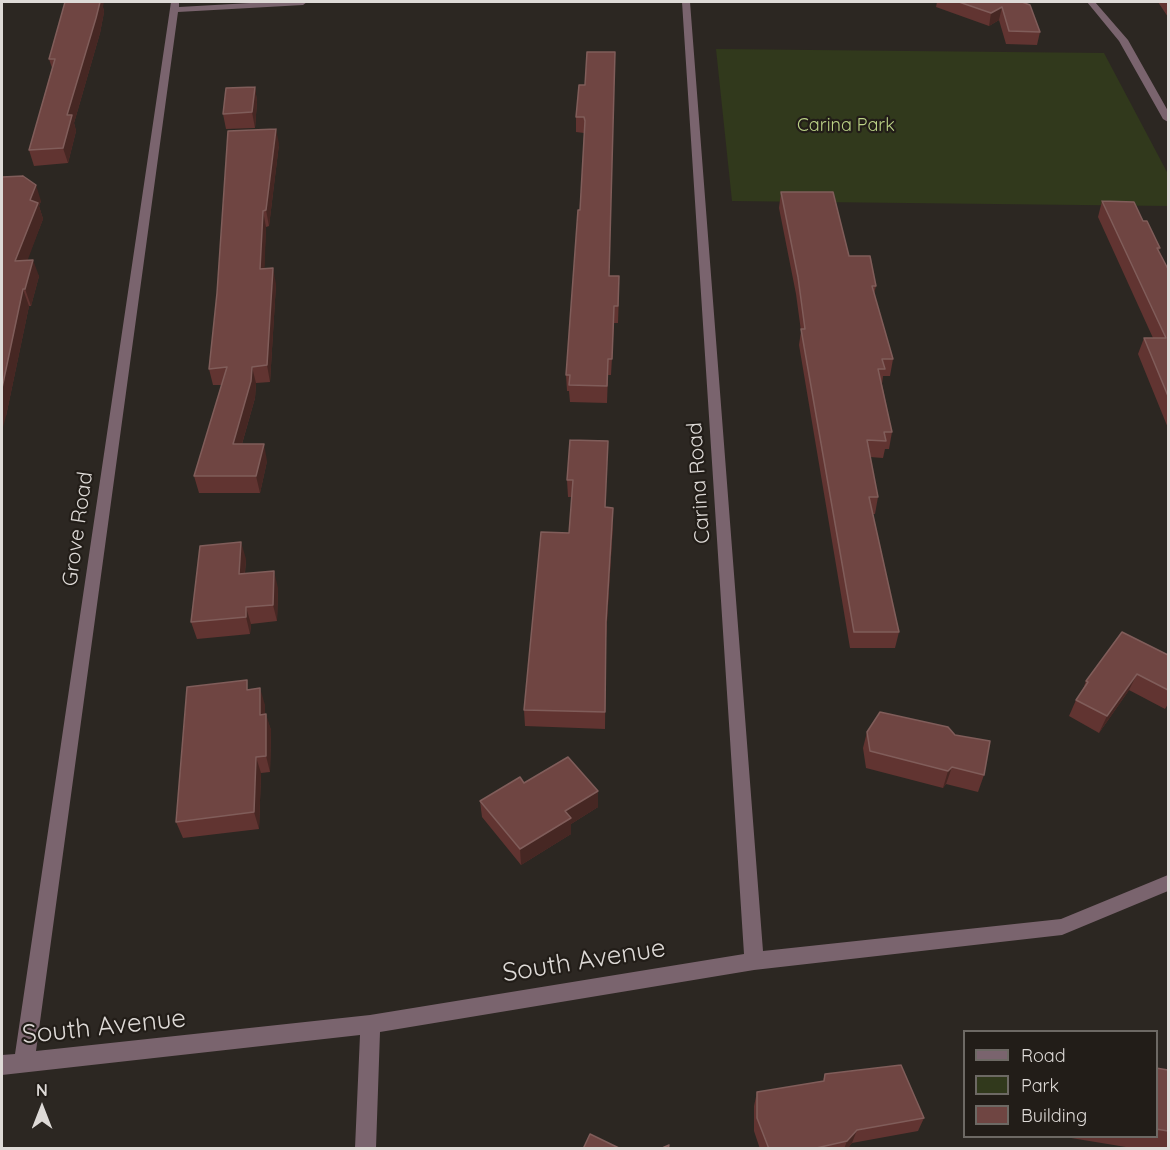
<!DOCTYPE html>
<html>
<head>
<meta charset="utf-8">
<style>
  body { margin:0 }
  #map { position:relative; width:1170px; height:1150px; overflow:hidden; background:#2c2722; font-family:Quicksand,sans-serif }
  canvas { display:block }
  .frame { position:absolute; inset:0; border:3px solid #dedad7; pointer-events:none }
  .legend { position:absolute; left:963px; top:1030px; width:195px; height:108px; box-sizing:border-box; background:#221d18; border:2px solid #6d6964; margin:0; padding:8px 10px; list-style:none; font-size:18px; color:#dedad7 }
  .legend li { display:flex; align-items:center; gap:12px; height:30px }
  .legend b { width:30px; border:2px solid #6d6964 }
  .north { position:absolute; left:12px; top:1078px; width:60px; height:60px; -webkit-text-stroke:4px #221d18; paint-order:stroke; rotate:0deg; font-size:16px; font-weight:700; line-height:24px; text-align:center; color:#dedad7 }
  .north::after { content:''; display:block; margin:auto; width:21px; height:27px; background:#dedad7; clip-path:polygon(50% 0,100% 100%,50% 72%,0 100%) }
</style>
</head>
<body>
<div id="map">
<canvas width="1170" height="1150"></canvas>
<div class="frame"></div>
<ul class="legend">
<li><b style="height:8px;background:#7a646e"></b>Road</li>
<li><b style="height:16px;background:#31391c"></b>Park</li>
<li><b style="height:16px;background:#6f4542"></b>Building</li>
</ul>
<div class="north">N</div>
</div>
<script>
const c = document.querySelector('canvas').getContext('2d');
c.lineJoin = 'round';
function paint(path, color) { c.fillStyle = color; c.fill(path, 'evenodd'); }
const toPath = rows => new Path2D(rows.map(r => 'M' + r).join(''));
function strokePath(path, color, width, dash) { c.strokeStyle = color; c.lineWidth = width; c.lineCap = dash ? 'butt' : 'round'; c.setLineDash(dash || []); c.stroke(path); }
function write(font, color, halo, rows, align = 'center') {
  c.font = font + ' Quicksand,sans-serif'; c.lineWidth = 4.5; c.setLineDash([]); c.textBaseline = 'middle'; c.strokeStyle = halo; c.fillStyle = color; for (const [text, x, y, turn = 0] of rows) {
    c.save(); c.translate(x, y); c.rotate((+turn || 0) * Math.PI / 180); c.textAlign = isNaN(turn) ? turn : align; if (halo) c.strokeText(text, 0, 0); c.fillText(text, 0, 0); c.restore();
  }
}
const green = toPath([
  [716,49,1104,53,1168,174,1168,206,732,201]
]);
const minor = toPath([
  [171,2,179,2,179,7,268,2,307,2,303,5,178,12,36,1051,370,1015,744,954,682,2,690,2,763,951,1061,919,1168,875,1168,891,1062,935,754,970,380,1032,376,1148,355,1148,360,1035,2,1075,2,1055,15,1054,171,2],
  [1087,2,1095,2,1128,40,1168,111,1168,122,1163,119,1119,41,1087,2]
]);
const wall = toPath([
  [937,2,1025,2,1025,3,1040,32,1037,45,1006,44,999,20,989,26,936,7],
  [1158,2,1168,2,1168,17],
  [103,7,104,12,100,33,74,123,76,131,68,163,34,166,29,150,52,68,49,59],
  [585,85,609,276,619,293,618,323,614,323,611,375,608,375,607,403,570,402,569,391,567,391,566,375,580,210,584,134,584,133,576,132,576,117],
  [255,87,257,102,255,128,226,129,223,114],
  [279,144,269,226,266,227,264,269,276,284,270,382,256,383,255,398,242,444,267,461,260,493,199,493,194,476,222,385,213,385,209,369],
  [2,177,41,201,39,206,43,219,27,260,39,276,31,306,29,306,6,416],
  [781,192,849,256,876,286,874,294,893,359,890,376,883,376,882,384,892,432,889,449,885,449,883,458,870,457,878,497,875,514,873,514,899,632,895,648,850,648,799,345,801,331,796,294,779,208],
  [1102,201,1160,248,1159,251,1168,269,1168,428,1138,354,1144,338,1153,338,1098,217],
  [607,458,605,507,613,525,606,638,605,729,525,726,524,710,569,533,572,497,568,497,567,480],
  [246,559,245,573,278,588,277,621,251,624,250,634,197,639,191,622],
  [1168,655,1168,704,1165,709,1129,690,1099,733,1069,716,1076,700,1082,692,1086,681],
  [250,690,265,705,265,714,271,730,270,772,261,773,259,829,183,838,176,822],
  [867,732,984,775,978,792,946,784,943,788,866,768,863,748],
  [524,783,598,807,571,824,571,834,521,865,482,817,480,801],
  [1156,1068,1168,1070,1168,1149,1138,1149,1065,1137,1156,1137],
  [825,1074,924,1118,918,1131,852,1143,847,1149,760,1149,754,1131,754,1106,757,1092,823,1081]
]);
const shadedWall = toPath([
  [99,2,104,2,103,7,104,12,100,33,74,123,76,131,68,163,63,148,67,115],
  [1002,7,999,20,989,26,991,13],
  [255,87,257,102,255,128,252,112],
  [276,129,279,144,269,226,266,210],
  [36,185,41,201,39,206,43,219,21,278,15,261,30,200],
  [263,211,266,227,264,285,260,269],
  [33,260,39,276,31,306,25,289],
  [273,268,276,284,270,382,267,365],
  [23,289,29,306,6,416,2,431,2,388],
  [252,367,256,383,255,398,237,461,233,444],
  [264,444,267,461,260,493,256,476],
  [613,508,613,525,606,639,606,622],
  [241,542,246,559,243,591,239,574],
  [274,571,278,588,277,621,273,605],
  [246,607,251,624,250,634,246,617],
  [1137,674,1129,690,1099,733,1107,716],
  [260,688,265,705,265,731,260,715],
  [266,714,271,730,270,772,266,756],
  [256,757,261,773,259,829,254,812],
  [952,767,946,784,943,788,948,771],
  [598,791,598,807,571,824,571,834,521,865,520,849,565,811],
  [857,1130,852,1143,847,1149,844,1149,847,1141]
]);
const building = toPath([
  [65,2,100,2,96,18,67,115,72,115,63,148,29,150,55,59,49,59,65,2],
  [959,2,1022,2,1030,5,1040,32,1009,31,1002,7,991,13,959,2],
  [587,52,615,52,609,276,619,276,618,306,614,306,612,359,608,359,607,386,569,385,570,375,566,375,578,210,580,210,585,121,584,117,576,117,579,85,585,85,587,52],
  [255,87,252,112,223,114,226,88,255,87],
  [276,129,266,210,263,211,260,269,273,268,267,365,252,367,251,381,233,444,264,444,256,476,194,476,227,367,209,369,217,293,228,131,276,129],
  [23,176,36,185,30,200,38,203,15,261,33,260,25,289,23,289,2,388,2,177,23,176],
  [781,192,833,192,849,256,870,256,876,286,872,286,893,359,882,359,885,369,878,369,892,432,884,432,886,441,867,440,878,497,869,497,899,632,854,632,801,329,805,329,798,277,781,192],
  [1102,201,1134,202,1143,221,1147,221,1160,248,1157,248,1168,269,1168,396,1144,338,1166,338,1102,201],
  [570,440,608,441,605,507,613,508,606,622,605,712,524,710,541,532,569,533,573,480,567,480,570,440],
  [241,542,239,574,274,571,273,605,246,607,246,617,191,622,200,546,241,542],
  [1122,632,1168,655,1168,690,1137,674,1107,716,1076,700,1088,682,1086,681,1122,632],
  [247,680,247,690,260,688,260,715,266,714,266,756,256,757,254,812,176,822,187,687,247,680],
  [880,712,948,727,955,735,990,741,984,775,952,767,948,771,870,751,867,732,880,712],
  [568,757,598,791,565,811,571,818,520,849,480,801,520,777,524,783,568,757],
  [901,1065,924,1118,857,1130,847,1141,812,1149,769,1149,757,1118,757,1092,824,1081,825,1074,901,1065],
  [1156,1068,1168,1070,1168,1131,1156,1129,1156,1068],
  [590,1134,621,1149,583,1149,590,1134],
  [669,1145,668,1149,660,1149,669,1145]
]);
const farParknames = [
  ["Carina Park",846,126]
];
const streetNames = [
  ["Carina Road",699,483,-94],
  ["Grove Road",78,529,-82]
];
const nearStreetnames = [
  ["South Avenue",584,961,-9],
  ["South Avenue",104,1027,-6]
];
paint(green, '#31391c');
paint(minor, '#7a646e');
paint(wall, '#613431');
paint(shadedWall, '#462723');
paint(building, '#6f4542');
strokePath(building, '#805d5a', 1.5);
write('18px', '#bbd286', '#221d18', farParknames);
write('21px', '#dedad7', '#221d18', streetNames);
write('26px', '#dedad7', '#221d18', nearStreetnames);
</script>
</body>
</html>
